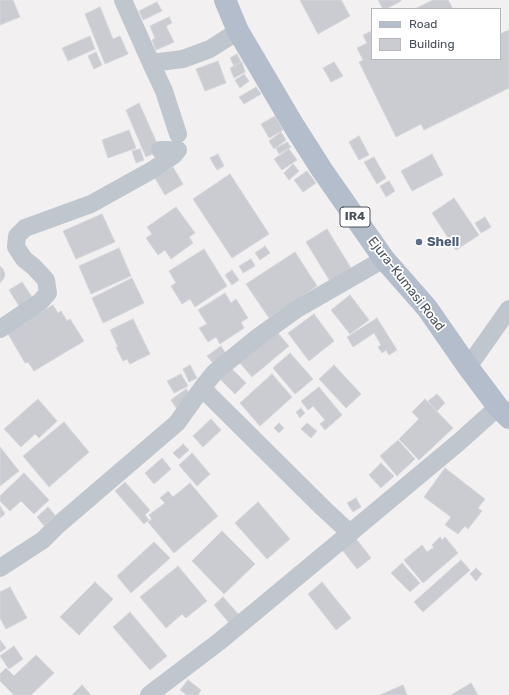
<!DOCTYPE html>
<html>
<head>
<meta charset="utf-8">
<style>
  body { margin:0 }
  #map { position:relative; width:509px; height:695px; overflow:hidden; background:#f2f0f0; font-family:Rubik,sans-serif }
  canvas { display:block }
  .legend { position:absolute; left:371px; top:8px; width:130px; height:52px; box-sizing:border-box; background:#fff; border:1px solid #b7b9bd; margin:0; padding:5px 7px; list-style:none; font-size:12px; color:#4a515b }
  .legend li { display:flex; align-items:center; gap:8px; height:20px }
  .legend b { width:20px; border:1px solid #b7b9bd }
</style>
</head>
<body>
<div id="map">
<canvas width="509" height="695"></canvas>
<ul class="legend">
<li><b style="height:5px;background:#b3bdcb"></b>Road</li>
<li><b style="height:11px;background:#cbccd2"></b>Building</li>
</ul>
</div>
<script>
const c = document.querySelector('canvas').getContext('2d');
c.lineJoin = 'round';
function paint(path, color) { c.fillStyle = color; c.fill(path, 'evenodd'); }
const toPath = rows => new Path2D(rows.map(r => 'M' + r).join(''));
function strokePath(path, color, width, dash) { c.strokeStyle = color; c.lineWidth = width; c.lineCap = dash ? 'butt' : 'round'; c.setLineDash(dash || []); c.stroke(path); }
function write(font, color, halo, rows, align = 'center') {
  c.font = font + ' Rubik,sans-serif'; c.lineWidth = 3.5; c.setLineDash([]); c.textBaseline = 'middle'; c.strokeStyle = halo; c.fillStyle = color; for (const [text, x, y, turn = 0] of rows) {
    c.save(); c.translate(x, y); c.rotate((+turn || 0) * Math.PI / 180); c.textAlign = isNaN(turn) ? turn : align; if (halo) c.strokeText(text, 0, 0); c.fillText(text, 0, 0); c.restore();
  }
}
const building = toPath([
  [0,0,13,0,20,17,0,25,0,0],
  [300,0,341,0,350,16,318,34,300,0],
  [378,0,401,0,401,1,386,9,383,9,378,0],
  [433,0,448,0,453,9,415,9,433,0],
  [157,2,162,11,143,20,139,11,157,2],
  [100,7,113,39,120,36,128,54,105,64,85,14,100,7],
  [169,17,172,23,166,26,174,42,156,50,152,40,155,38,150,26,169,17],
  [509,30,509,88,424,130,421,124,396,137,359,62,363,60,357,48,367,43,363,35,372,31,372,59,500,59,500,34,509,30],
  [90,36,95,49,68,61,62,48,90,36],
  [96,52,102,65,94,69,88,56,96,52],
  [237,54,241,62,234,66,230,58,237,54],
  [218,61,226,83,205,91,196,69,218,61],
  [242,62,245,72,234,78,230,68,242,62],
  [334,62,343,76,331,82,323,68,334,62],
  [244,74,249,81,240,88,235,80,244,74],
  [256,87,261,94,244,104,239,97,256,87],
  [139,103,160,150,146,157,126,110,139,103],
  [275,116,283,130,269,138,261,124,275,116],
  [129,130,136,148,108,158,102,140,129,130],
  [281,132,286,140,274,149,269,141,281,132],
  [359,136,369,155,359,160,349,142,359,136],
  [287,142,291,147,279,154,276,148,287,142],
  [140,149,144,160,136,163,132,151,140,149],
  [289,149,297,160,282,170,274,159,289,149],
  [218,154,224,166,217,170,210,158,218,154],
  [432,154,443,175,412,191,401,171,432,154],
  [374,157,386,178,377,184,364,162,374,157],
  [293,164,299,171,289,180,284,173,293,164],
  [173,167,183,184,165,195,155,178,173,167],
  [307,171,316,183,303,192,294,180,307,171],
  [230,174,269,234,232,258,193,199,230,174],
  [389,181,395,191,386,197,380,186,389,181],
  [454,198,479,235,456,250,432,213,454,198],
  [176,207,195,233,189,237,193,243,171,259,165,250,158,255,146,238,152,234,147,227,176,207],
  [102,214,115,242,76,259,63,231,102,214],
  [485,217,491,227,481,233,475,223,485,217],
  [327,229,354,273,333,286,306,242,327,229],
  [265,246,270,253,260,260,255,253,265,246],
  [119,248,131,276,91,294,79,266,119,248],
  [204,249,227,286,195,307,190,299,182,304,171,286,176,283,169,271,204,249],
  [295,252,317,286,269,318,246,284,295,252],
  [251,259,255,266,243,273,239,266,251,259],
  [0,266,3,269,5,275,4,278,0,283,0,266],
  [232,270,239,280,232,285,225,275,232,270],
  [132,278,144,303,103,323,92,298,132,278],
  [22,282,32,297,19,306,9,290,22,282],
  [225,293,231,303,236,299,248,318,241,322,244,328,220,344,216,337,208,342,199,328,207,324,198,310,225,293],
  [350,295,369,320,350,334,331,310,350,295],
  [53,305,58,313,61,311,67,321,70,319,84,341,34,371,28,362,25,363,7,332,53,305],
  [314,314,334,341,309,361,288,333,314,314],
  [377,318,397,350,389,355,386,350,382,353,378,347,381,345,374,333,353,347,347,337,377,318],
  [133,319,150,354,130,364,127,359,123,361,116,347,118,347,110,330,133,319],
  [277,332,289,346,252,377,240,363,277,332],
  [221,346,226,354,213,363,207,356,221,346],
  [290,353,313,379,295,394,273,368,290,353],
  [190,365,197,378,189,382,183,369,190,365],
  [334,365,361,394,346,408,319,379,334,365],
  [231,368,246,383,235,394,220,379,231,368],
  [181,374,188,386,174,393,167,381,181,374],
  [272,374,292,397,260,426,240,403,272,374],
  [319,387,342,415,325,430,320,424,325,420,313,406,308,410,301,401,319,387],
  [186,389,193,398,177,409,171,400,186,389],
  [437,394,445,403,437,411,428,401,437,394],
  [38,399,57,421,39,438,35,434,21,447,4,429,38,399],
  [425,399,453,428,419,460,399,439,419,419,412,412,425,399],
  [301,408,305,413,300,418,296,412,301,408],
  [211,419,221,430,203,447,193,436,211,419],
  [64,422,89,452,49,487,23,456,64,422],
  [279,423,284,428,279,433,274,428,279,423],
  [307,423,317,431,311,438,301,429,307,423],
  [398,440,415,459,397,476,380,456,398,440],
  [183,444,189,450,179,459,173,453,183,444],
  [0,447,19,471,0,486,0,447],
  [192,453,210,474,197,486,179,465,192,453],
  [162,458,171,469,154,484,145,473,162,458],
  [381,463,394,476,381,488,369,475,381,463],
  [445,468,485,499,478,508,482,511,468,529,465,526,458,534,445,525,451,517,424,497,445,468],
  [24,473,49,500,34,514,21,501,10,511,0,501,0,496,24,473],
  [125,482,150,510,145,515,149,520,144,524,115,491,125,482],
  [190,483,218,516,174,553,148,522,152,519,149,515,165,503,160,498,168,491,173,497,190,483],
  [356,498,361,507,353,512,347,503,356,498],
  [258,502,290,539,267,559,235,523,258,502],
  [0,506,5,514,0,518,0,506],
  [48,507,55,515,44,526,37,517,48,507],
  [222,531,255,564,224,594,192,561,222,531],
  [354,536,371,558,357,569,340,547,354,536],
  [440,537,442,540,445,537,458,553,423,583,404,560,422,545,427,552,434,547,432,545,440,537],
  [154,542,170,558,131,593,117,576,154,542],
  [461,560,470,570,423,612,414,602,461,560],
  [402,563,420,583,410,592,391,573,402,563],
  [178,566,207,601,186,618,182,614,166,628,140,597,178,566],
  [476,568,482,574,476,581,470,574,476,568],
  [95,582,113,599,79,635,60,617,95,582],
  [322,582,351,618,336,630,308,594,322,582],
  [10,587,27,618,6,629,0,618,0,592,10,587],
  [223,597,240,616,230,624,214,605,223,597],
  [130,612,167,656,150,670,113,627,130,612],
  [0,640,6,648,0,652,0,640],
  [14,646,23,659,9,669,0,656,14,646],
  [36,655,54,673,31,695,14,695,0,681,0,674,6,668,14,676,36,655],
  [188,680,201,690,198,695,187,695,180,690,188,680],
  [471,683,478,695,451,695,471,683],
  [82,685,91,695,72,695,82,685],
  [403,685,407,695,380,695,403,685]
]);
const minor = toPath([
  [123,0,151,63],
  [178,134,164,91,151,63,183,59,210,49,238,31],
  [0,329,40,302,48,293,46,280,34,267,24,259,16,247,17,236,25,228,91,204,154,169,174,155,178,150,160,150],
  [468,367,509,309],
  [202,388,323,508,350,533,459,442,498,407],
  [0,568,43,540,58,525,177,423,202,388,215,372,258,337,297,309,384,259],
  [149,695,220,641,350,533]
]);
const major = toPath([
  [225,0,238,31,294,126,322,170,384,259,427,308,468,367,498,407,509,418]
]);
const markers = [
  [419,242,4,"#5c6f8a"]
];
const shields = [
  [355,217,30]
];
const shieldNames = [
  ["IR4",355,217]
];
const serviceNames = [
  ["Shell",427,242]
];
const streetNames = [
  ["Ejura-Kumasi Road",406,284,52]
];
paint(building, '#cbccd2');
strokePath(building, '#d5d6db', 1);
strokePath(minor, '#c0c6cd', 18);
strokePath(major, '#b3bdcb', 22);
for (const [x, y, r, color] of markers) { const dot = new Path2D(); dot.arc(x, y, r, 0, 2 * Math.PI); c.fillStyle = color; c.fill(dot); strokePath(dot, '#fff', 1.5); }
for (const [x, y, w] of shields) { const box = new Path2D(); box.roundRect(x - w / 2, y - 10, w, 20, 3); c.fillStyle = '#fff'; c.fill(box); strokePath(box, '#4a515b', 1); }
write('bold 12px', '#4a515b', null, shieldNames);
write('bold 13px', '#4e5e75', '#fff', serviceNames, 'left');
write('13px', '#4a515b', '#fff', streetNames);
</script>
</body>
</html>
